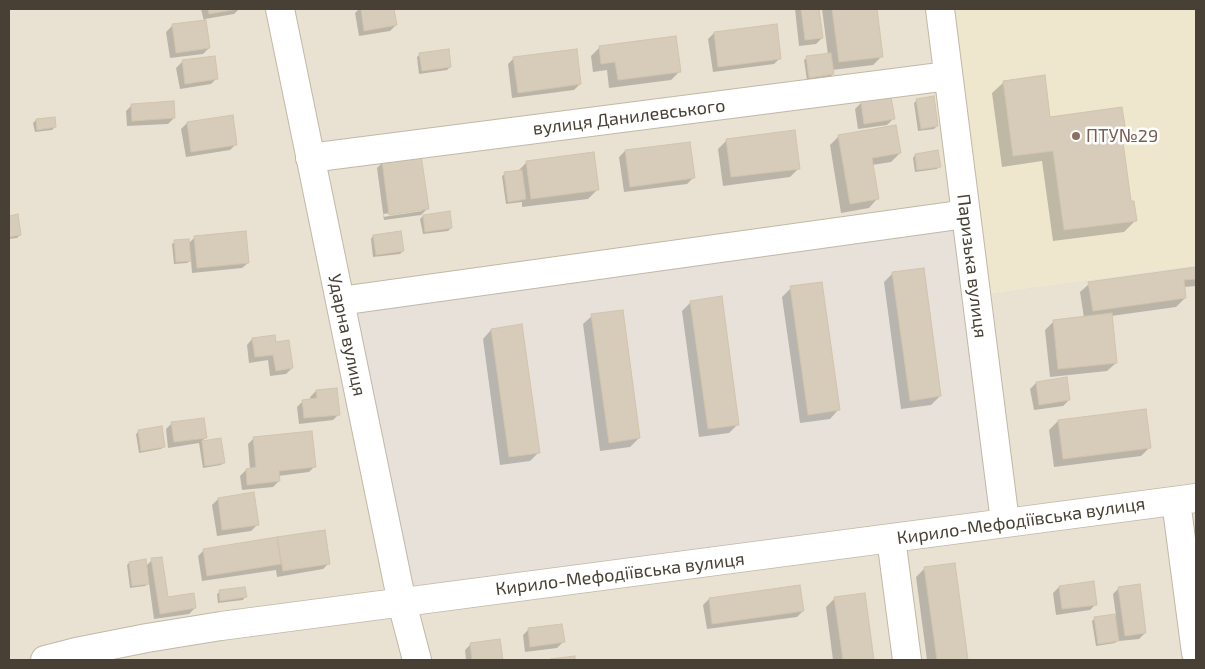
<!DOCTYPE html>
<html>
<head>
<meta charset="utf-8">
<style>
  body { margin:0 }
  #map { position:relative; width:1205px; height:669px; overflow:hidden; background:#f5f0e5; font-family:"Exo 2",sans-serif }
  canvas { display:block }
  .frame { position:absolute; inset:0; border:10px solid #484034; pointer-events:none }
</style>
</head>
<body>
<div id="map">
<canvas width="1205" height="669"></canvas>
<div class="frame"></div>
</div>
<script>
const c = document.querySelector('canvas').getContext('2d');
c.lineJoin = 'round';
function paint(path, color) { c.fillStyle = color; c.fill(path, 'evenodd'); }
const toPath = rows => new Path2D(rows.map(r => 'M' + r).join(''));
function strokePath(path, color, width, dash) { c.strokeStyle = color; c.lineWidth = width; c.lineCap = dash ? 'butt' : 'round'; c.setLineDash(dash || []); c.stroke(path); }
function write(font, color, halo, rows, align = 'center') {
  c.font = font + ' "Exo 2",sans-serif'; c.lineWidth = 5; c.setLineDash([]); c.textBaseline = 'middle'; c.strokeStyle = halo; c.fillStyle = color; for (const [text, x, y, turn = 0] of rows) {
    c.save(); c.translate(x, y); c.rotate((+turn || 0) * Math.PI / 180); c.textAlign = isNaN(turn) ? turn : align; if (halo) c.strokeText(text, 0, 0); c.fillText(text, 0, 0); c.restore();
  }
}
const residential = toPath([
  [9,9,940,9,976,295,1196,265,1196,660,9,660]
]);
const industrial = toPath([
  [966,214,1005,522,402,603,340,301]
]);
const education = toPath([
  [940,9,1196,9,1196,265,976,295]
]);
const shadow = toPath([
  [201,9,239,9,234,14,205,19,209,48,203,54,170,58,166,32,172,26,204,21],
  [359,9,393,9,396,25,390,31,359,36,355,13],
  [795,9,818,9,822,38,816,44,799,46],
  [822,9,876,9,882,56,873,65,832,70,833,74,830,77,807,80,804,60,807,58,828,55],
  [714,33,780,58,774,64,713,72,708,39],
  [600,47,680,71,671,80,609,88,607,70,593,72,591,56],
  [420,54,450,67,447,70,419,74,417,57],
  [514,58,580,84,574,90,512,98,508,64],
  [182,62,217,78,211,84,180,89,176,68],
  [1004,82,1049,118,1123,126,1120,129,1130,203,1136,220,1124,232,1053,241,1042,161,1002,167,992,93],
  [917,100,937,126,934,129,918,131,914,103],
  [861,103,893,119,887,125,858,129,855,109],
  [132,105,174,118,168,124,127,126,126,111],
  [36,120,55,127,52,130,35,132,33,123],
  [187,123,236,144,230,150,186,157,181,129],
  [839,136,900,153,891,162,872,165,877,199,869,208,841,213,830,145],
  [727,140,799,168,790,177,723,186,718,149],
  [625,151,693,178,687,184,624,192,619,157],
  [915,155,939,166,937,169,915,172,913,158],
  [383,162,427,209,421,215,384,220,377,168],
  [422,209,422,211,383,217,383,214],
  [527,162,597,190,588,199,522,207,522,202,506,204,502,176,505,174,518,171],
  [17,216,20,235,17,238,9,239,9,217],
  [423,216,451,228,448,231,423,234,420,219],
  [373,236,403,251,400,254,373,257,371,239],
  [195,237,248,263,242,268,192,273,191,260,187,263,174,264,172,244,175,242,188,244],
  [1196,269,1196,286,1184,287,1185,298,1176,307,1111,316,1116,363,1107,371,1050,377,1045,330,1054,321,1084,318,1080,292,1089,284],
  [893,273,940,396,931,405,901,409,884,282],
  [791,288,838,410,830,419,800,423,782,297],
  [691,302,738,424,729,433,699,437,682,311],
  [592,316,639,438,630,447,600,451,583,324],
  [491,330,539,452,530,461,500,465,483,339],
  [252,339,275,343,292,368,286,374,270,376,268,360,249,363,247,345],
  [1036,383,1069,400,1063,406,1034,410,1030,389],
  [316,391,339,414,333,420,299,424,297,407,303,401,311,400,310,397],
  [1058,421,1150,447,1141,456,1054,467,1049,430],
  [172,423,206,437,201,442,220,440,223,463,221,465,203,468,199,443,168,448,166,429],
  [139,431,164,446,161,449,139,453,136,434],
  [254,438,315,466,309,472,278,476,279,481,273,487,242,490,240,476,246,470,250,469,248,444],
  [218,499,257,525,251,531,217,536,212,505],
  [324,532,329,563,323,569,277,577,276,570,202,581,198,556,204,550],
  [152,560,167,598,195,608,189,614,154,619,149,583,145,586,130,588,127,565,129,563,146,566],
  [954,564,967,660,927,660,916,577,925,568],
  [1059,587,1096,604,1090,610,1056,615,1053,593],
  [1119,588,1145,633,1139,639,1119,641,1119,639,1115,643,1096,646,1092,621,1095,618,1116,616,1113,594],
  [220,592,245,597,243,600,218,603,217,594],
  [864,594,873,660,833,660,826,607,835,598],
  [709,599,803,611,797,617,707,629,703,605],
  [529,629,563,642,557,648,525,652,523,635],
  [498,640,501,660,466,660,465,650,471,644]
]);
const building = toPath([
  [208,9,238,9,209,14,208,9],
  [361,9,394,9,397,25,364,31,361,9],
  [801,9,819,9,823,38,805,40,801,9],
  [832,9,877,9,883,57,839,62,832,9],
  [206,20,210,48,176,53,172,24,206,20],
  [777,24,781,59,718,67,714,32,777,24],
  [676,36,681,72,618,80,615,62,601,64,599,46,676,36],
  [449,49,451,67,422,71,419,53,449,49],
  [577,49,581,84,518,93,513,57,577,49],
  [831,53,834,74,809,78,806,56,831,53],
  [215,56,218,79,185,84,182,60,215,56],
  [1045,75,1050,117,1122,107,1125,126,1121,127,1131,201,1134,201,1137,221,1064,230,1053,151,1013,156,1003,81,1045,75],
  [934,96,938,126,921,129,916,99,934,96],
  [891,97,895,119,864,124,861,102,891,97],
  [174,101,175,118,132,121,131,104,174,101],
  [233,115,237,145,191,152,187,122,233,115],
  [55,117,56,127,37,130,36,119,55,117],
  [896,125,901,153,872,158,879,199,850,204,838,135,896,125],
  [795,130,800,169,731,177,726,139,795,130],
  [690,142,695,178,630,187,625,150,690,142],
  [938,150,941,167,917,170,915,154,938,150],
  [594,152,599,190,531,199,526,161,594,152],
  [421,155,429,209,389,215,382,161,421,155],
  [522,170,526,199,508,202,504,172,522,170],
  [450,211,452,228,425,232,423,215,450,211],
  [18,214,21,235,9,237,9,216,18,214],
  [246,231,249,263,197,268,194,236,246,231],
  [401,231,404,251,376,255,373,235,401,231],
  [189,239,191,261,176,262,174,240,189,239],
  [1196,267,1196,279,1184,280,1186,298,1093,311,1088,282,1196,267],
  [924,268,941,396,910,401,892,272,924,268],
  [822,282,840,410,808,415,790,286,822,282],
  [722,296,739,425,708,429,690,301,722,296],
  [623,310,640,438,609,443,591,314,623,310],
  [1112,313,1117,363,1058,369,1053,320,1112,313],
  [522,324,540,453,509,457,491,329,522,324],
  [275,335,276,342,289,340,293,368,276,371,273,355,255,357,252,338,275,335],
  [1067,377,1070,400,1039,405,1036,382,1067,377],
  [337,388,340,415,304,418,302,400,317,398,316,390,337,388],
  [1146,409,1151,448,1063,459,1058,420,1146,409],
  [204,418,207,438,174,442,171,422,204,418],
  [162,426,165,447,141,451,138,430,162,426],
  [312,431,316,467,279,471,280,481,247,485,246,469,256,467,253,437,312,431],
  [221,438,225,463,205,466,202,441,221,438],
  [254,492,259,525,222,530,218,498,254,492],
  [325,530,330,564,283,571,277,537,325,530],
  [277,537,281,564,207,576,203,549,277,537],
  [162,557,168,597,194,593,196,608,160,614,151,558,162,557],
  [146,559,149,584,132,586,129,562,146,559],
  [955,563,968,660,937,660,924,567,955,563],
  [1094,581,1097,605,1062,609,1059,586,1094,581],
  [1140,584,1146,633,1125,636,1118,587,1140,584],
  [800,585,804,611,712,624,709,598,800,585],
  [245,587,247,597,220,601,219,590,245,587],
  [865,593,874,660,843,660,834,597,865,593],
  [1115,614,1119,641,1098,644,1094,617,1115,614],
  [562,624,565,642,530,647,528,628,562,624],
  [500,639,503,660,472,660,470,643,500,639],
  [575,656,575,660,550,660,550,659,575,656]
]);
const minor = toPath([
  [280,9,402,603,417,660],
  [940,9,1005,522],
  [310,158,948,76],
  [340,301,966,214],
  [1176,501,1196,653],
  [891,538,907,660],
  [45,660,76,652,147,638,221,626,1196,498]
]);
const markers = [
  [1076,136,5,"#8d6e63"]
];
const streetNames = [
  ["вулиця Данилевського",629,117,-7],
  ["Паризька вулиця",972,266,83],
  ["Ударна вулиця",347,335,78],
  ["Кирило-Мефодіївська вулиця",1021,521,-8],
  ["Кирило-Мефодіївська вулиця",620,574,-7]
];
const educationNames = [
  ["ПТУ№29",1086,136]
];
paint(residential, '#e9e2d3');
paint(industrial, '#e7e1da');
paint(education, '#efe6ce');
paint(shadow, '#0003');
paint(building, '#d7ccba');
strokePath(building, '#d3c4ac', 1);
strokePath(minor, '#c1b8a7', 30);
strokePath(minor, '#fff', 28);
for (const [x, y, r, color] of markers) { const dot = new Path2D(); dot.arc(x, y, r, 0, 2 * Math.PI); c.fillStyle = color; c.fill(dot); strokePath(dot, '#fff', 2); }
write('18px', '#484034', '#fff', streetNames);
write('18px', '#785e54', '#fff', educationNames, 'left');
</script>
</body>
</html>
